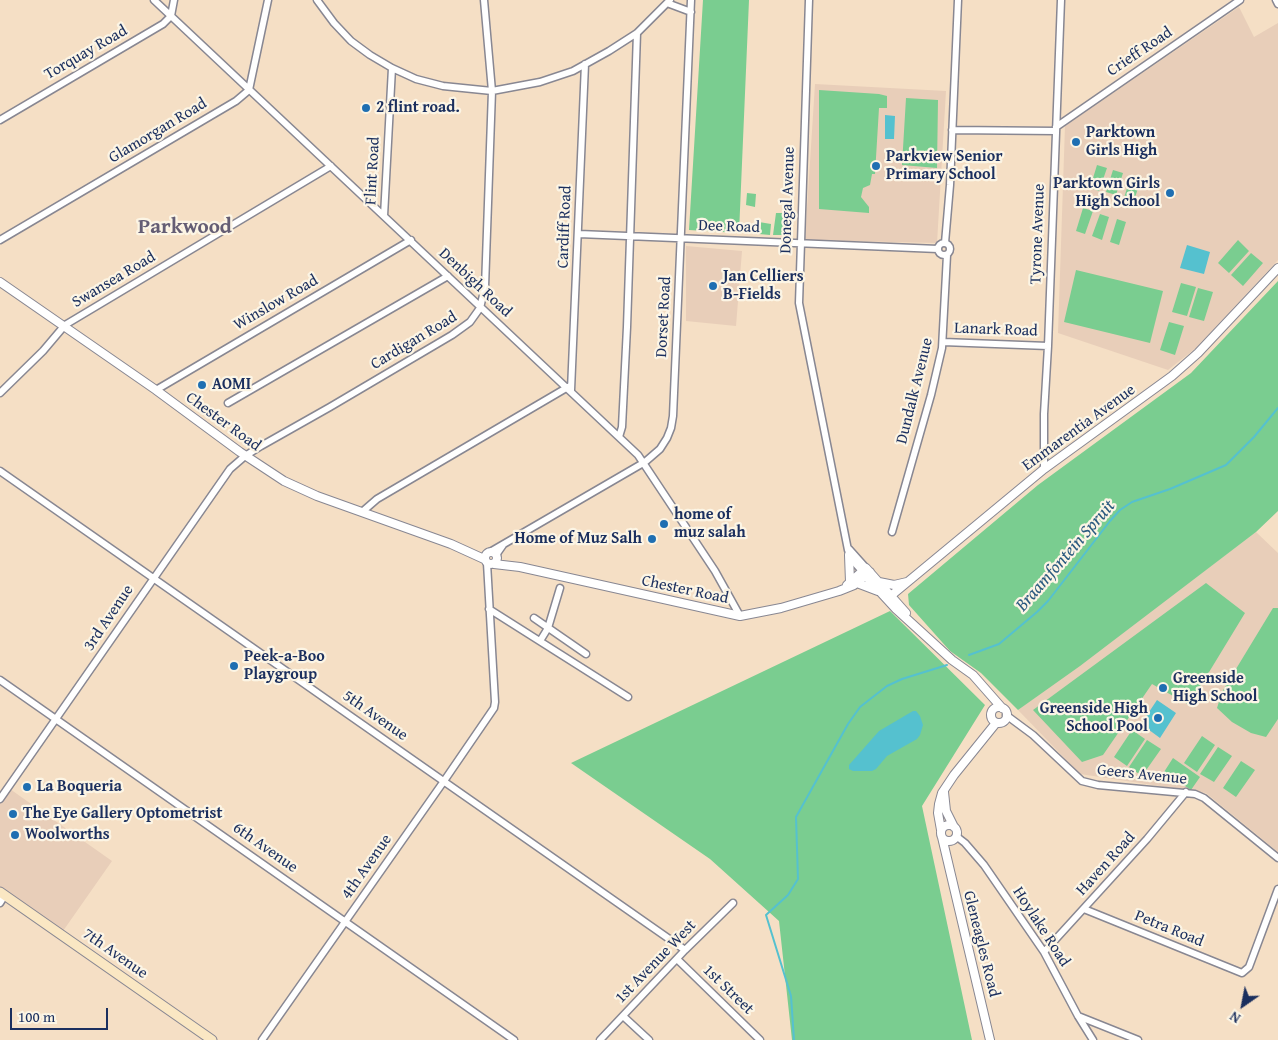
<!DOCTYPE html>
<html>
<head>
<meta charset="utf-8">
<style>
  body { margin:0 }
  #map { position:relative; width:1278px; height:1040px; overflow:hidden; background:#f5dfc5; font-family:"Gentium Book Plus",serif }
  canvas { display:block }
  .north { position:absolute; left:1218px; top:980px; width:50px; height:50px; -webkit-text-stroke:4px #fcf5e5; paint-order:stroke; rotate:213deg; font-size:14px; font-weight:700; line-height:20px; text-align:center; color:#1b2f5e }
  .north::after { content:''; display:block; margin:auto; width:18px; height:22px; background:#1b2f5e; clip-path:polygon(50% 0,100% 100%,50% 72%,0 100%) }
  .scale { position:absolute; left:10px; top:1008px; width:98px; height:22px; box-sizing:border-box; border:2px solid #1b2f5e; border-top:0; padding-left:6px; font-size:15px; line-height:18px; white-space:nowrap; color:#1b2f5e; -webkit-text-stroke:4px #fcf5e5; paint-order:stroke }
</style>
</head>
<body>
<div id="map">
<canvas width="1278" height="1040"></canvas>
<div class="north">N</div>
<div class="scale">100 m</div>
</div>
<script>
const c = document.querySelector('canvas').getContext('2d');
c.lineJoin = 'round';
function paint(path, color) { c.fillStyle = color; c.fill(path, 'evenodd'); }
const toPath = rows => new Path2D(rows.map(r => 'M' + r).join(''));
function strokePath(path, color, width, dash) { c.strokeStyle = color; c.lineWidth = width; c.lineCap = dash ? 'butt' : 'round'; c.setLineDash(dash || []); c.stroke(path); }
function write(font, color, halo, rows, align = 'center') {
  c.font = font + ' "Gentium Book Plus",serif'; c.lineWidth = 4.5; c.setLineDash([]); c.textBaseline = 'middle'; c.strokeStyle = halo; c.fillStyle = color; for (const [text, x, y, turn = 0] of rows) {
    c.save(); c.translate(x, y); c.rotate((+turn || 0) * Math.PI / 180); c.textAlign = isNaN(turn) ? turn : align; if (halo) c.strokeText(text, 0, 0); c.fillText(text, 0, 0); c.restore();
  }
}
const built = toPath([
  [1239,7,1254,37,1278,23,1278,260,1196,348,1168,370,1058,333,1065,126],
  [815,84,946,91,937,243,805,240],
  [686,246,742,251,736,326,686,321],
  [1256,532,1278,553,1278,852,1206,793,1080,774,1018,710],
  [10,789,112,861,63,931,0,888,0,803]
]);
const green = toPath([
  [703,0,749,0,739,233,689,230],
  [819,90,879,94,887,96,887,108,879,108,875,174,872,174,870,185,863,188,861,197,869,207,869,213,819,209],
  [906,98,938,100,937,168,902,165],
  [1097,165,1107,168,1099,191,1090,188],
  [1113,170,1123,173,1116,195,1106,192],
  [1131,175,1141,178,1134,201,1124,198],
  [747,193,756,194,755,207,746,205],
  [1083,208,1093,211,1085,234,1076,231],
  [776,213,793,213,792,229,788,233,784,235,773,235],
  [1100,214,1109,217,1102,240,1092,236],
  [1117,219,1126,222,1119,245,1110,242],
  [759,222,771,224,770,235,759,234],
  [1238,240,1249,251,1229,273,1218,263],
  [1251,253,1263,263,1243,286,1231,275],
  [1076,270,1163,291,1150,343,1064,322],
  [1278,281,1278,511,1256,532,1080,666,1018,710,981,673,950,651,909,605,908,594,1038,485,1191,373],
  [1181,283,1196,287,1187,316,1172,312],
  [1198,288,1213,292,1204,321,1189,317],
  [1169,322,1184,326,1175,355,1160,350],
  [1206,583,1245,613,1189,705,1152,684,1103,755,1082,762,1033,710],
  [1273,608,1278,608,1278,719,1266,737,1251,733,1232,722,1217,708,1222,692],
  [890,611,985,705,922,806,972,1040,792,1040,779,921,710,859,571,763],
  [1132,730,1145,739,1127,766,1114,757],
  [1202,736,1215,745,1197,772,1184,763],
  [1147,740,1161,749,1142,776,1129,767],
  [1218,747,1232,756,1214,782,1200,774],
  [1173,758,1200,777,1191,790,1164,772],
  [1241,761,1255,770,1236,797,1223,788]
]);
const water = toPath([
  [885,115,895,116,894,139,885,139],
  [1187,245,1210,252,1204,274,1180,268],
  [1157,700,1176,713,1160,738,1141,724],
  [913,711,916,711,920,716,923,725,920,735,917,739,887,756,876,769,872,771,853,771,849,769,849,765,879,731]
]);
const stream = toPath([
  [969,655,999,644,1037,612,1048,601,1110,521,1120,510,1132,502,1170,489,1226,465,1254,437,1278,408],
  [794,1040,791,996,766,915,788,895,798,879,796,817,848,724,860,707,887,686,902,679,947,665]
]);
const minor = toPath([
  [154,0,638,455,715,571,740,616],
  [317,0,334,23,351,41,370,55,392,68,416,79,443,86,492,91,540,82,573,71,609,51,637,33,670,0],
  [809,0,799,303,848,550,852,560,862,571],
  [1276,0,1278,4],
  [667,3,691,12],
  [0,120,163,24,171,16,174,0],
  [1056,127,1240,0],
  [952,130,1056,131],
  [384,216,392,68],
  [579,234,938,249],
  [0,240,236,101,249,90,268,0],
  '938 249a6 6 0 1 1 12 0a6 6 0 1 1-12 0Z',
  [945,243,950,185,958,0],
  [943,342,1048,346],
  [156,390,411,240],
  [571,390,585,64],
  [0,393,43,351,65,325,331,166],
  [228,403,448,276],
  [619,437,622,427,627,327,637,33],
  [1044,469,1044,414,1048,346,1061,0],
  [0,471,685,950],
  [362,512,377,499,568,387],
  [892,532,931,395,942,348,947,255],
  [849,549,866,568],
  [490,552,645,462,660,449,667,438,671,428,673,416,691,0],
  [496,555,503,545],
  [489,609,628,697],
  [534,618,586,654],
  [540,641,548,628,560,588],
  [0,680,514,1040],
  [1006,715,1033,735,1082,781,1098,785,1195,794,1204,798,1278,858],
  [0,799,230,469,245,456,261,446,330,407,452,335,470,322,480,308,485,287,492,91,484,0],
  [956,836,965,843,984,865,1044,952,1078,1016,1093,1040],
  [0,903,5,895],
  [1084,909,1242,973,1249,967,1278,889],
  [1044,952,1147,839,1186,792],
  [677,959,760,1040],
  [623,1016,649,1040],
  [1078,1016,1138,1040],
  [262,1040,444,781,494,708,495,702,487,563],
  [600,1040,685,950,733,903]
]);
const tertiary = toPath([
  [0,282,156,390,240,452,284,481,317,496,451,544,484,559],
  '485 558a6 6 0 1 1 12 0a6 6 0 1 1-12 0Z',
  [849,555,850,582],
  [494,564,520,567,740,616,781,608,839,591,854,585,870,572],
  [862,572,896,609,952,660,973,675,1002,708],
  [879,582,894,585,907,582],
  [857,583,878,591],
  [847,585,866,568,906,613],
  [887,599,1044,469,1172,376,1198,353,1278,268],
  '991 715a8 8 0 1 1 16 0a8 8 0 1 1-16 0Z',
  [944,792,946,811,954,827],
  '941 833a8 8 0 1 1 16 0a8 8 0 1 1-16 0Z',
  [941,830,938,813,939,804,942,793,954,775,996,723],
  [942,837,990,1040]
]);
const secondary = toPath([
  [0,892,212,1040]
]);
const markers = [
  [366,108,5,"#1f6fb2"],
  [1076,142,5,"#1f6fb2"],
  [876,166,5,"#1f6fb2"],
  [1170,193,5,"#1f6fb2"],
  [713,286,5,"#1f6fb2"],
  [202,385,5,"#1f6fb2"],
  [664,524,5,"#1f6fb2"],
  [652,539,5,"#1f6fb2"],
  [234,666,5,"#1f6fb2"],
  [1163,688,5,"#1f6fb2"],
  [1158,718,5,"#1f6fb2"],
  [27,787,5,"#1f6fb2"],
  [13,814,5,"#1f6fb2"],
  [15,835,5,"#1f6fb2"]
];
const streetNames = [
  ["Crieff Road",1140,52,-34],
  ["Torquay Road",86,53,-30],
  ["Glamorgan Road",158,131,-31],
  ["Flint Road",373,171,-87],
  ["Donegal Avenue",788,200,-88],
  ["Cardiff Road",565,227,-88],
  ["Dee Road",729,227,2],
  ["Tyrone Avenue",1038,234,-88],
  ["Swansea Road",114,280,-31],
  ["Denbigh Road",475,283,43],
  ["Winslow Road",276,303,-30],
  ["Dorset Road",664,317,-87],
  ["Lanark Road",996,330,2],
  ["Cardigan Road",414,341,-31],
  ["Dundalk Avenue",915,391,-76],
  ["Chester Road",223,422,36],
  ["Emmarentia Avenue",1079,428,-36],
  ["Chester Road",685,590,12],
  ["3rd Avenue",109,618,-56],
  ["5th Avenue",375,716,35],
  ["Geers Avenue",1142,775,6],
  ["6th Avenue",265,848,35],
  ["Haven Road",1106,864,-48],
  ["4th Avenue",367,867,-55],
  ["Hoylake Road",1041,927,57],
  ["Petra Road",1169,929,22],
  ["Gleneagles Road",981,944,76],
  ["7th Avenue",115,954,35],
  ["1st Avenue West",656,962,-46],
  ["1st Street",728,990,44]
];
const poiNames = [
  ["2 flint road.",376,108],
  ["Parktown",1086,133],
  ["Girls High",1086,151],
  ["Parkview Senior",886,157],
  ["Primary School",886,175],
  ["Parktown Girls",1160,184,"right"],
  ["High School",1160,202,"right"],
  ["Jan Celliers",723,277],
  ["B-Fields",723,295],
  ["AOMI",212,385],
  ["home of",674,515],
  ["muz salah",674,533],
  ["Home of Muz Salh",642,539,"right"],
  ["Peek-a-Boo",244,657],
  ["Playgroup",244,675],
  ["Greenside",1173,679],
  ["High School",1173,697],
  ["Greenside High",1148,709,"right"],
  ["School Pool",1148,727,"right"],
  ["La Boqueria",37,787],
  ["The Eye Gallery Optometrist",23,814],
  ["Woolworths",25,835]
];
const waterNames = [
  ["Braamfontein Spruit",1066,556,-49]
];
const districtNames = [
  ["Parkwood",185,228]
];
paint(built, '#e8ceb9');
paint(green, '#7acd90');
paint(water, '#55c1cf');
strokePath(stream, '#55c1cf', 2);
strokePath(minor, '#888792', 9);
strokePath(tertiary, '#888792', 10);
strokePath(secondary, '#888792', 11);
strokePath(minor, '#fff', 6);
strokePath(tertiary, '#fff', 8);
strokePath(secondary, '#fae7c3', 9);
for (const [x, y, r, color] of markers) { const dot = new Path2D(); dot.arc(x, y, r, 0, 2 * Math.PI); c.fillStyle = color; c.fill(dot); strokePath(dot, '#fcf5e5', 2); }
write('16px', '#1b2f5e', '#fcf5e5', streetNames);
write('bold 16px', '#1b2f5e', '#fcf5e5', poiNames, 'left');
write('italic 18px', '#2c5b80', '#fcf5e5', waterNames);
write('bold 21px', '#645d74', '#fcf5e5', districtNames);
</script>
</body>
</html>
